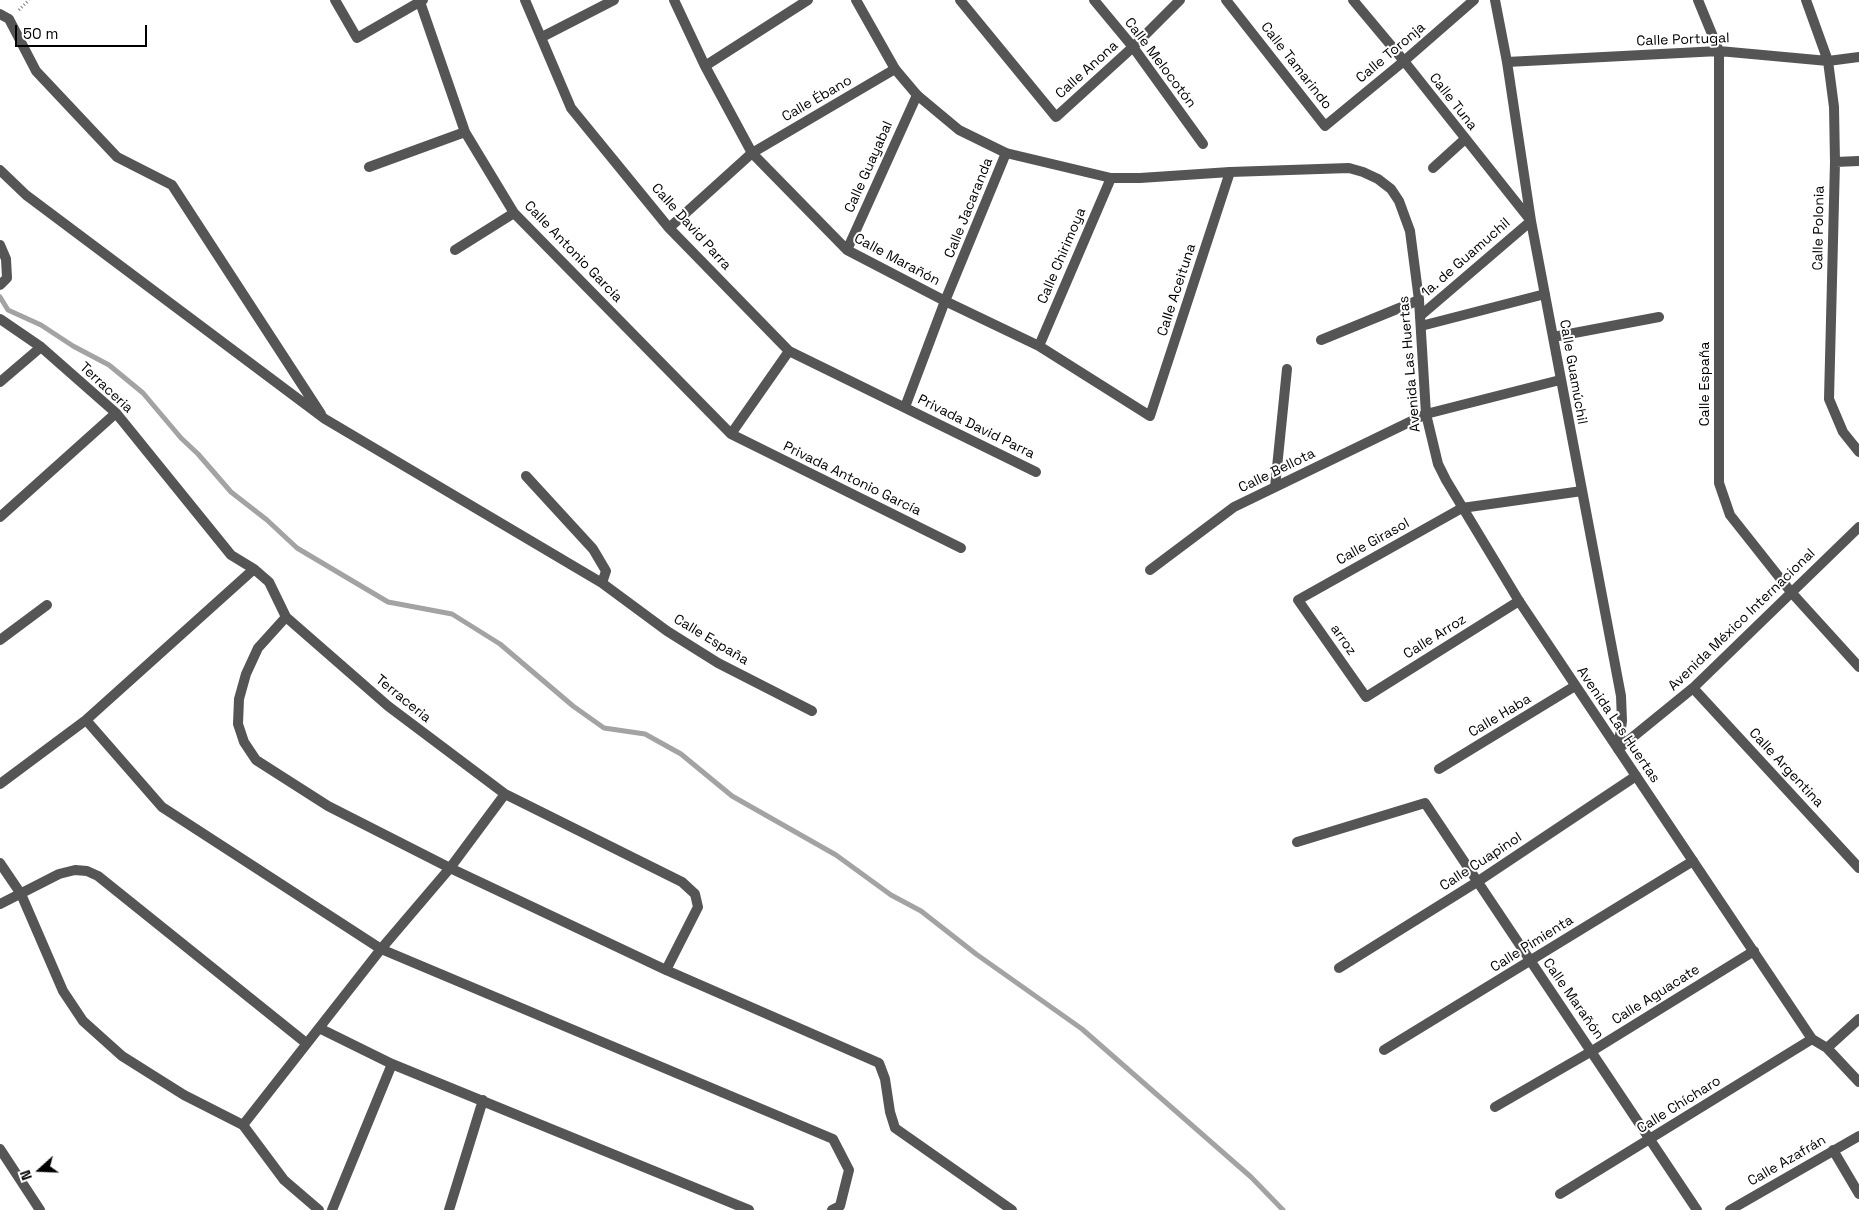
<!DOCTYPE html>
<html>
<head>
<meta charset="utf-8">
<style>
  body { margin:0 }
  #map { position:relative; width:1859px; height:1210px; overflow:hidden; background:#fff; font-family:"Space Grotesk",sans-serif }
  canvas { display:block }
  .north { position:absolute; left:15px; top:1145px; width:50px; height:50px; -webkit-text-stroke:4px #fff; paint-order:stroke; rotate:250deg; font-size:14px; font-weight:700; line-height:20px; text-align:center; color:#000 }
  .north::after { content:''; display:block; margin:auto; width:18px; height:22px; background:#000; clip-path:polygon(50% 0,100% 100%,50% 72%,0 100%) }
  .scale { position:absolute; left:15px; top:25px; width:132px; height:22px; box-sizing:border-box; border:2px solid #000; border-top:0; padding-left:6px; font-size:15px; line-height:18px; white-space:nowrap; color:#000; -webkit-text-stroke:4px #fff; paint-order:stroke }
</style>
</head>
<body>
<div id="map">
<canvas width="1859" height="1210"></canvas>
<div class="north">N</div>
<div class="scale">50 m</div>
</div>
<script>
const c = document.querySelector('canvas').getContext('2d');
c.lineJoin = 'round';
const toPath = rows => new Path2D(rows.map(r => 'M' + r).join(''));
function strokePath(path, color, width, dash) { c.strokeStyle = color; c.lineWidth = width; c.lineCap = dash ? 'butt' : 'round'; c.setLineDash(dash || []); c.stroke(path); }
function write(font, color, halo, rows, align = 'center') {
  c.font = font + ' "Space Grotesk",sans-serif'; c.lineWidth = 4; c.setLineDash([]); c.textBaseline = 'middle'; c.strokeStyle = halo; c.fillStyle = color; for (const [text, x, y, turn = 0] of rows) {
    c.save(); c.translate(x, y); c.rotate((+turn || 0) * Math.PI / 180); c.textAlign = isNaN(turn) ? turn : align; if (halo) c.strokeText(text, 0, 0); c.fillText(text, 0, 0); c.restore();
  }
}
const stream = toPath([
  [0,297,8,310,41,325,73,346,109,365,143,393,181,438,198,454,231,492,267,520,297,548,388,602,452,614,500,644,573,706,604,728,645,734,681,754,732,796,836,855,891,895,921,911,976,954,1082,1029,1251,1177,1283,1210]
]);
const path = toPath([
  [19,10,29,0]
]);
const minor = toPath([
  [335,0,357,38,423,0],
  [525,0,571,108,669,228,789,351,1036,472],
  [674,0,705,66,752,153,847,250,945,301,1039,346,1150,416,1230,172],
  [960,0,1056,117,1133,47,1180,0],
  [1094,0,1133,47,1203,144],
  [1226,0,1325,126,1404,61,1474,0],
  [1353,0,1404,61,1531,221,1420,316],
  [1495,0,1507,62,1531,221,1621,696,1622,721,1618,749],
  [1698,0,1719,51,1719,483,1730,515,1791,592,1859,667],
  [1806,0,1828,61,1834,107,1835,162,1829,399,1843,432,1859,452],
  [420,2,465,132,514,213,731,434,961,548],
  [0,14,9,19,36,71,117,157,172,185,321,414],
  [542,37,614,0],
  [1507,62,1719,51,1828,61,1859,57],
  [705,66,808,0],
  [1835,162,1859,161],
  [369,167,465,132],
  [1433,168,1465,139],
  [0,170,26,195,325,419,602,583,667,631,718,663,812,711],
  [669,228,752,153,895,69],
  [455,250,514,213],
  [847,250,917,95],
  [0,319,41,347,116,413,231,555,254,569,269,582,286,617,388,706,505,794,682,882,695,894,698,907,666,970],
  [1421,326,1545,294],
  [1553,337,1659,317],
  [1321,340,1419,300],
  [1039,346,1111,178],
  [0,382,41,347],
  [905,407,945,301,1006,153],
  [731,434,789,351],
  [526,476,593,549,606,571,602,583],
  [1275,487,1287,369],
  [0,517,116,413],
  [1150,570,1234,507,1426,414,1560,380],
  [1519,601,1366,697,1298,600,1462,508,1582,491],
  [286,617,258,648,246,674,239,699,238,724,244,742,256,760,328,806,450,868,666,970,879,1063,885,1079,890,1112,895,1128,1012,1210],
  [0,640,47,605],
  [1693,688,1859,868],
  [86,720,162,807,381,949,833,1139,849,1170,840,1206,832,1210],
  [1618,749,1693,688,1859,527],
  [1439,769,1575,686],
  [0,784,86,720,254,569],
  [1297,842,1425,803,1697,1210],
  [0,904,59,874,75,870,87,871,98,876,306,1043],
  [1339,968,1477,882,1636,776],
  [319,1028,392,1064,749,1210],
  [1384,1050,1693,861],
  [1495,1107,1592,1051,1754,951],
  [243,1125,381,949,450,868,505,794],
  [0,1149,40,1210],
  [1833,1150,1859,1194],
  [1560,1194,1812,1039],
  [332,1210,392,1064],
  [449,1210,483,1100],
  [1730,1210,1859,1136]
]);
const tertiary = toPath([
  [856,0,895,69,917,95,959,130,1006,153,1111,178,1140,178,1230,172,1349,168,1363,172,1378,179,1391,189,1399,201,1410,231,1419,300,1426,414,1438,464,1446,480,1519,601,1812,1039,1827,1048,1859,1082],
  [0,245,6,259,7,278,0,285],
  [0,863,21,894,63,991,83,1021,122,1056,184,1095,243,1125,284,1180,319,1210],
  [1827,1048,1859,1019]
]);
const streetNames = [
  ["Calle Portugal",1683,40,-2],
  ["Calle Toronja",1391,53,-40],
  ["Calle Melocotón",1160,63,53],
  ["Calle Tamarindo",1296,66,52],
  ["Calle Anona",1087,70,-42],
  ["Calle Ébano",817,99,-30],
  ["Calle Tuna",1453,102,52],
  ["Calle Guayabal",869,167,-66],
  ["Calle Jacaranda",969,208,-68],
  ["Calle David Parra",691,227,48],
  ["Calle Polonia",1819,228,-89],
  ["Calle Antonio García",573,252,46],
  ["Calle Chirimoya",1062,256,-67],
  ["1a. de Guamuchil",1466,258,-41],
  ["Calle Marañón",897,260,28],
  ["Calle Aceituna",1177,290,-72],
  ["Avenida Las Huertas",1410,364,-95],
  ["Calle Guamúchil",1573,372,80],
  ["Calle España",1705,384,-90],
  ["Terraceria",106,388,43],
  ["Privada David Parra",976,427,26],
  ["Calle Bellota",1277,471,-26],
  ["Privada Antonio García",852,479,26],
  ["Calle Girasol",1373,542,-29],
  ["Avenida México Internacional",1742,620,-44],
  ["Calle Arroz",1435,637,-32],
  ["Calle España",711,640,31],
  ["arroz",1343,640,55],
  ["Terraceria",403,699,39],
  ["Calle Haba",1500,716,-31],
  ["Avenida Las Huertas",1618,725,56],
  ["Calle Argentina",1786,768,47],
  ["Calle Cuapinol",1481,862,-33],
  ["Calle Pimienta",1532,944,-32],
  ["Calle Aguacate",1656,995,-32],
  ["Calle Marañón",1573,999,55],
  ["Calle Chícharo",1679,1105,-32],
  ["Calle Azafrán",1787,1161,-30]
];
strokePath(stream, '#a3a3a3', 5);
strokePath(path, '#777', 3, [1, 2.5]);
strokePath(minor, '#555', 10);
strokePath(tertiary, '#555', 10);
write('14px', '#000', '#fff', streetNames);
</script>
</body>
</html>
